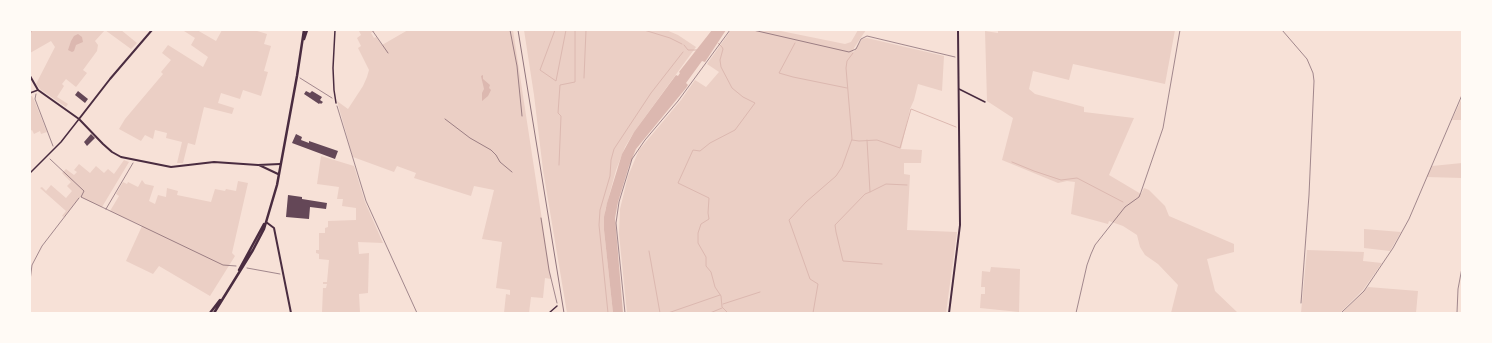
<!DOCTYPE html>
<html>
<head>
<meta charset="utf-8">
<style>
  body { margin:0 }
  #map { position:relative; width:1492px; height:343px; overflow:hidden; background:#f7e1d7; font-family:Merriweather,serif }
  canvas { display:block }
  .frame { position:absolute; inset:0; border:31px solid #fffaf5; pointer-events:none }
</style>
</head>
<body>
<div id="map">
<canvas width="1492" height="343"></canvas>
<div class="frame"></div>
</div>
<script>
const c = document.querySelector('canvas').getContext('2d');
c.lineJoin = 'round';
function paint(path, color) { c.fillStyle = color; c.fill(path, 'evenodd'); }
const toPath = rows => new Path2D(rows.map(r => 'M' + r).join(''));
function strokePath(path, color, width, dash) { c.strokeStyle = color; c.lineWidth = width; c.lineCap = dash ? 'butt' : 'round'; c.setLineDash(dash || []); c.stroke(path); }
const green = toPath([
  [30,30,105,30,95,41,98,45,97,51,83,70,87,73,76,87,66,79,62,84,64,86,57,97,68,104,66,107,41,90,36,84,55,47,51,41,30,53],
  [105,30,121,30,137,43,131,49],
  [185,30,197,30,216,41,222,30,254,30,267,34,264,44,271,46,264,71,268,72,261,96,243,90,240,99,221,93,218,103,234,108,232,114,204,107,195,145,188,143,183,163,177,163,182,142,166,138,167,133,155,130,153,139,145,135,141,141,119,129,125,119,163,74,161,72,171,60,162,53,168,45,203,67,208,57,191,45,195,38,184,31],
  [360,30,377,30,371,33,374,38,376,37,382,45,408,30,513,30,551,279,545,278,543,298,531,297,529,313,504,313,506,294,510,295,510,290,496,288,502,242,482,239,494,190,474,186,471,196,414,178,416,173,397,166,394,172,353,157,337,101,348,109,363,86,367,77,369,70,358,48,361,46,357,38,361,35,359,31],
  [524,30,666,30,678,35,696,47,634,132,625,147,616,170,605,211,604,230,613,313,567,313,543,170,534,95],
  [731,30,776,30,845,44,851,42,858,30,866,30,854,48,853,53,862,39,867,38,944,56,942,91,918,84,914,100,910,109,901,149,922,150,921,163,904,163,904,174,910,175,907,230,957,232,946,313,627,313,619,234,620,209,628,176,639,150,681,100,695,80,706,87,719,72,707,64],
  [998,30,1175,30,1165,84,1073,64,1069,80,1033,71,1029,89,1035,94,1084,107,1084,112,1134,118,1109,175,1141,194,1144,188,1149,190,1165,206,1169,216,1234,244,1234,252,1207,259,1215,291,1238,313,1171,313,1178,285,1158,264,1145,255,1140,247,1137,235,1123,226,1109,221,1108,224,1071,214,1075,182,1067,181,1058,183,1002,160,1013,118,987,101,985,31,998,33],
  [30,96,32,96,34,100,47,132,41,134,40,131,34,134,32,130,30,131],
  [1462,98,1462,120,1452,120],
  [321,156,354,166,365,202,383,243,358,242,359,254,369,253,368,293,359,294,360,313,322,313,323,288,326,288,327,284,323,284,323,282,327,282,329,260,319,259,319,254,316,253,316,250,319,250,319,233,325,233,325,228,328,227,328,221,356,220,356,208,342,206,343,199,337,199,339,187,317,184],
  [124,160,129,162,102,207,80,197,64,217,62,216,66,211,40,188,42,187,46,191,51,185,66,198,72,191,67,186,71,182,62,173,66,169,74,175,77,172,74,170,79,164,90,173,96,166,104,173,108,169,114,174],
  [1462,163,1462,178,1427,177,1432,166],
  [142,180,145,184,154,186,149,201,155,204,158,195,166,197,167,188,178,191,177,195,211,202,215,189,225,191,226,189,236,191,238,181,248,183,232,253,235,256,210,296,159,266,153,274,126,261,142,226,110,211,119,196,116,194,123,182,127,184,128,182,138,187],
  [1364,229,1401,232,1390,251,1364,248],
  [1307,250,1364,252,1363,261,1382,263,1363,290,1340,313,1301,313],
  [991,267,1020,269,1019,312,980,308,981,294,985,294,985,287,981,287,982,271,990,272],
  [1368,287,1418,291,1416,313,1342,313]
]);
const water = toPath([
  [712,30,726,30,705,62,702,61,686,83,688,85,686,88,636,149,629,166,618,202,615,218,623,313,613,313,604,230,604,217,607,203,622,154,634,132,676,75,678,76,680,73,679,72],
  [78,34,82,37,83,42,76,45,74,51,72,52,68,50,71,41,74,36],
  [483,75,483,79,490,85,489,88,491,90,488,96,482,101,482,93,484,89,481,76]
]);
const stream = toPath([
  [555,30,540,70,556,81,566,30],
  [644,30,670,38,682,44],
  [30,34,32,30],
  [718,43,722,47,723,49,720,60,721,67,732,88,743,97,755,103,735,130,710,143,700,151,693,150,678,183,709,198,708,213,709,219,701,224,698,233,698,243,706,257,706,266,711,272,715,287,721,296,722,307,728,313],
  [795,43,779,73,793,77,847,88],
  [684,45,688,50,697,50],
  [584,78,586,30],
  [852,140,859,141,877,140,900,148,911,109,956,127],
  [867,140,870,192,886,184,907,185],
  [1012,162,1034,171,1061,180,1077,178,1123,202],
  [559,165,561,116,558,113,560,85,575,82,575,30],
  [870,192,865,194,835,225,836,232,843,261,882,264],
  [649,251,660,313],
  [723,304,760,292],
  [608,313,599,225,600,210,610,176,611,160,614,149,651,93,683,52],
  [668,313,720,295],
  [710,313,722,308],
  [813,313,818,284,810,279,789,220,806,202,836,176,842,167,852,139,846,68,847,61,853,53]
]);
const building = toPath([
  [78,91,88,99,85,103,75,95],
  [306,91,310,93,312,91,322,97,320,100,323,102,321,104,320,103,319,104,304,94],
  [91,134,95,138,87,146,84,142],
  [296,134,302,137,301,140,309,143,309,141,338,151,335,159,292,143],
  [288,195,302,197,302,199,327,203,326,209,310,207,309,219,286,217]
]);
const path = toPath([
  [372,30,388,53],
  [510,30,517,66,522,116],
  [753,30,849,52,856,49,861,39,867,36,955,57],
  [1282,30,1307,59,1313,73,1314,81,1309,195,1301,303],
  [300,78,332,98],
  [36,94,35,99,53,146],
  [337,106,366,201,417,313],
  [445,119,470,138,491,150,496,155,500,162,512,172],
  [50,159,84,191,81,197,223,265,236,266],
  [106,209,133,163],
  [541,218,549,270,557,303],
  [247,268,280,274],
  [30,281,32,265,42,246,79,198],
  [1076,313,1087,265,1091,254,1095,245,1125,207,1139,197,1141,192,1163,128,1180,30],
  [1341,313,1364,291,1393,248,1409,219,1462,95],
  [1457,313,1458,289,1462,268]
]);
const service = toPath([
  [625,313,616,223,619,202,632,159,645,140,678,101,730,30]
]);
const minor = toPath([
  [335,30,333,68,334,90,336,103],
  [959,89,985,102],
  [30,93,38,90],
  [30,173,61,142,79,119],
  [549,313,557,306]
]);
const tertiary = toPath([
  [30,76,38,90,79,119,103,144,112,152,121,157,171,167,214,162,258,165,280,164],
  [79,119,110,79,152,30],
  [259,165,278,174],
  [266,222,274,228,291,313],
  [949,313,960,225,958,30]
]);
const primary = toPath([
  [304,39,307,30],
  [239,270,264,224],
  [210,313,220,300],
  [214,313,253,250,264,229,277,185,297,76,304,30]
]);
const rail = toPath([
  [518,30,564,313]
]);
paint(green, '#ebcfc5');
paint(water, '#dcb8b0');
strokePath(stream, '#dcb8b0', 1);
paint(building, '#644757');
strokePath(path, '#4a2c40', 0.5);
strokePath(service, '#4a2c40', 0.5);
strokePath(minor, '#4a2c40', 1.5);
strokePath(tertiary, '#4a2c40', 2);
strokePath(primary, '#4a2c40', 2.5);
strokePath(rail, '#8f747c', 1);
</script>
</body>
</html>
